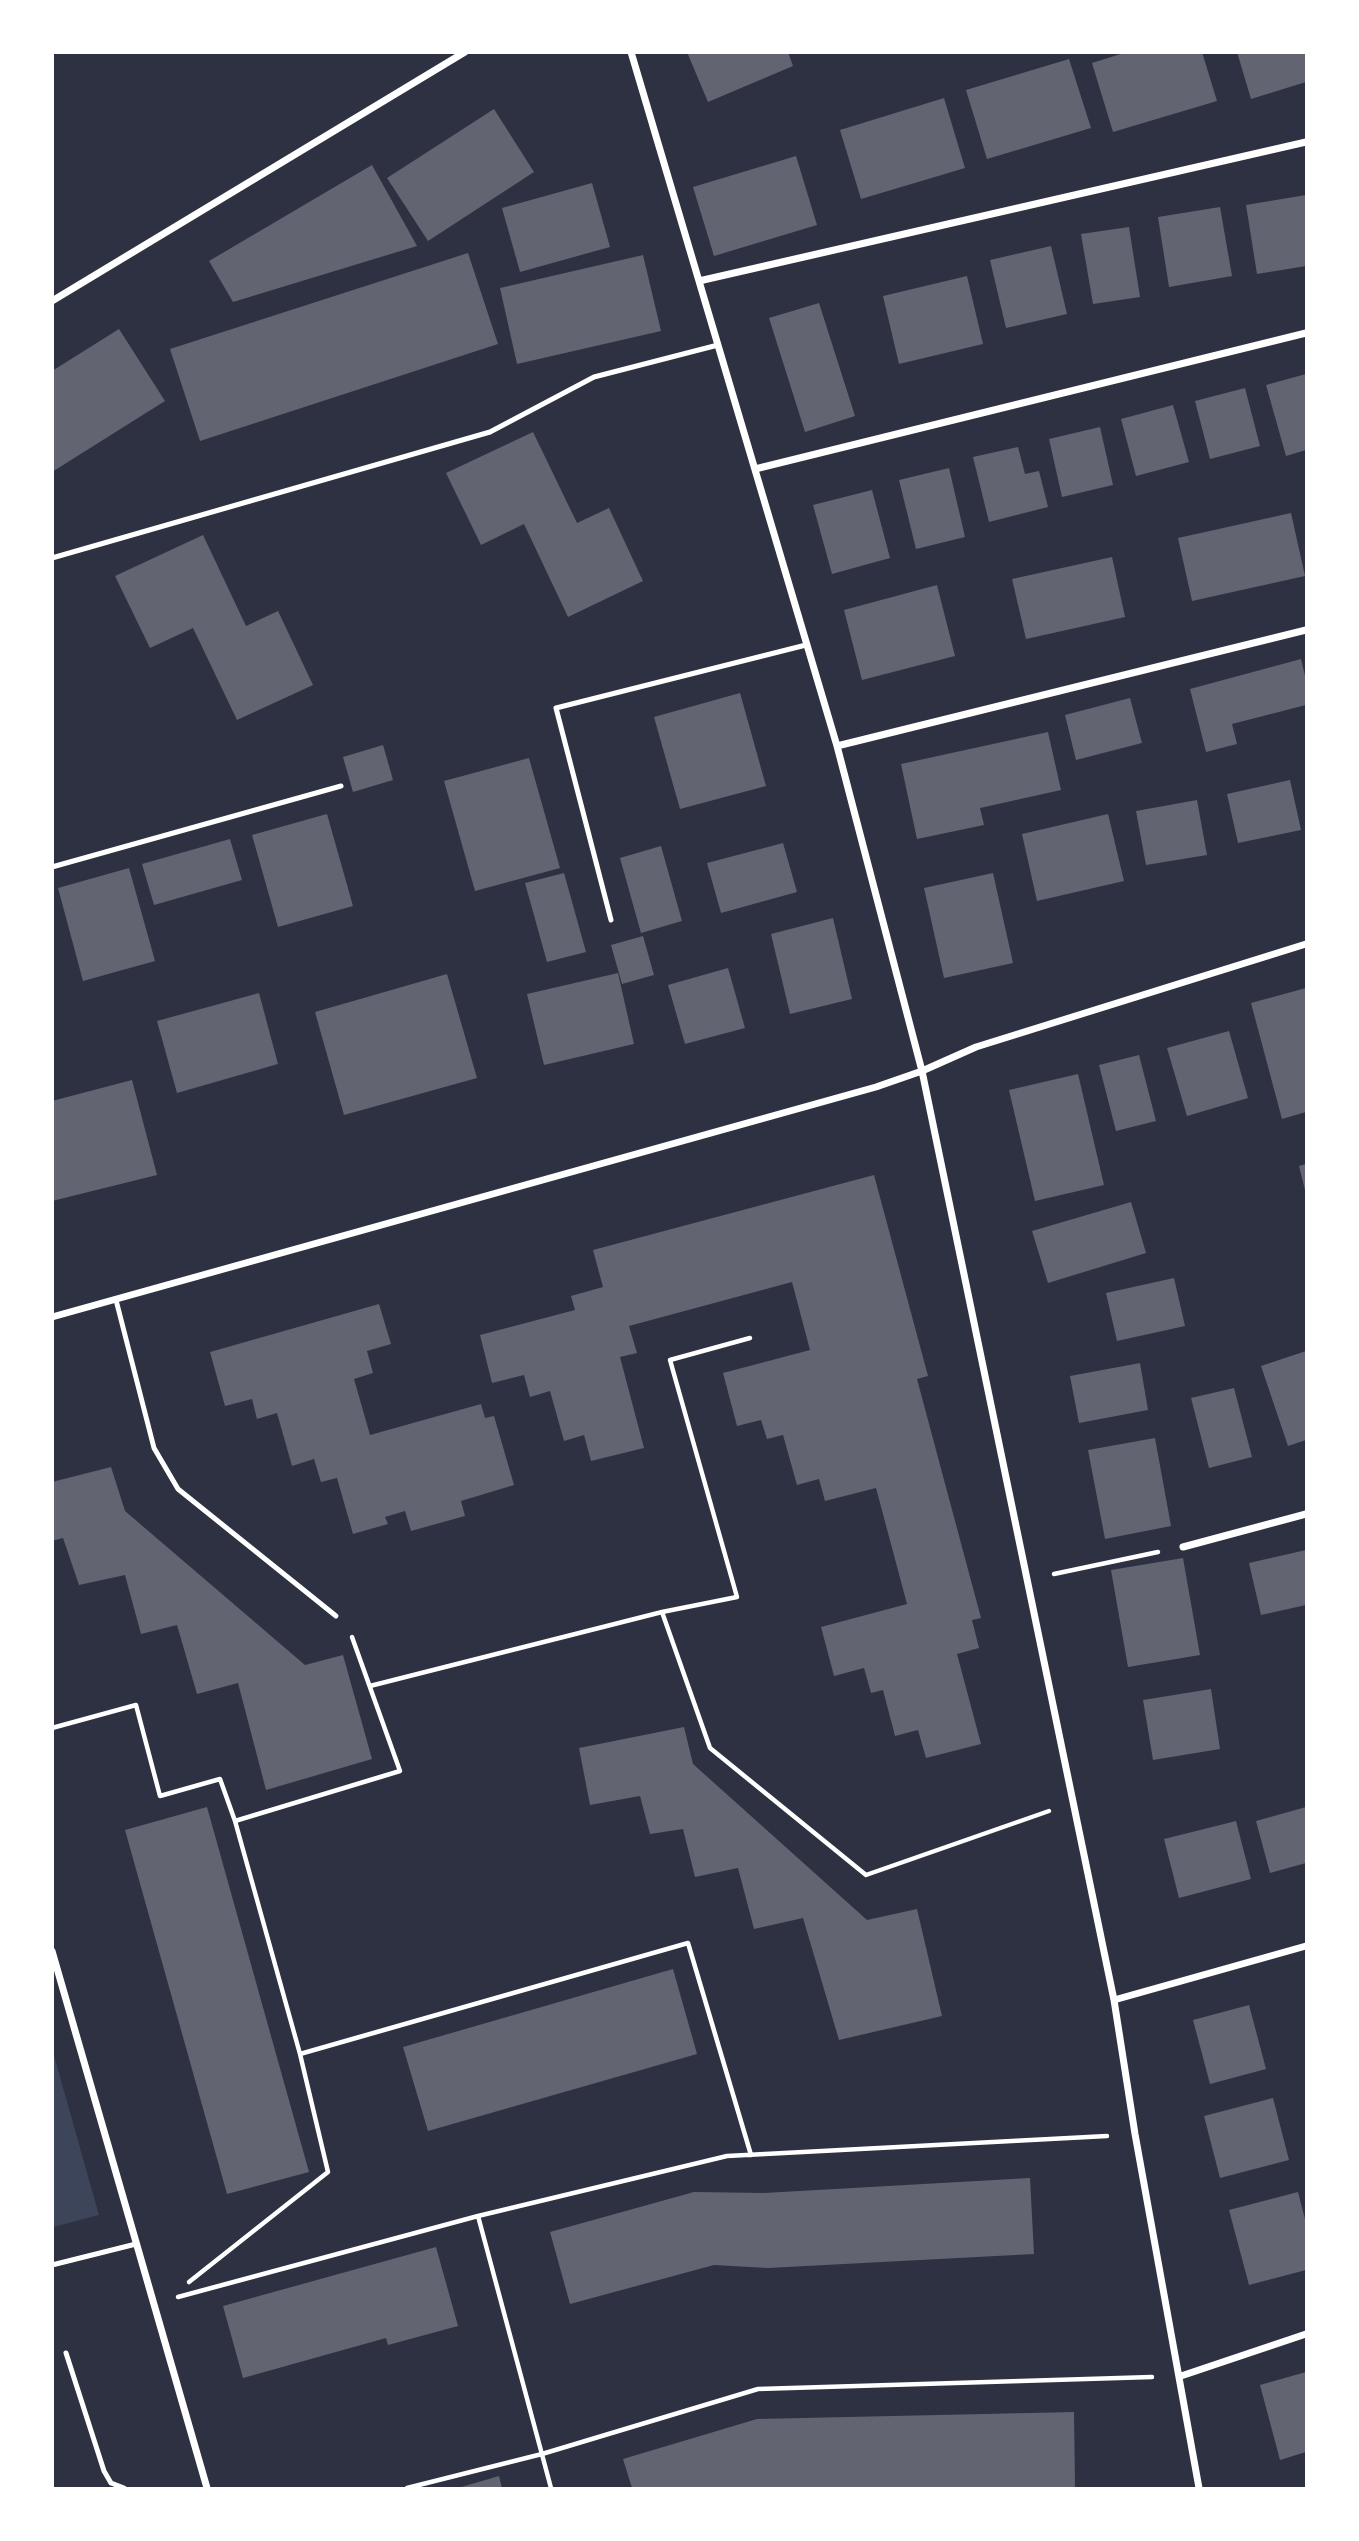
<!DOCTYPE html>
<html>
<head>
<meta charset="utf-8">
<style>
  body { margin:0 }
  #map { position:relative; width:1359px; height:2541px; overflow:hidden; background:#2d3142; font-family:Helvetica,sans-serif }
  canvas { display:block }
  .frame { position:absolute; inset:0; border:54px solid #fff; pointer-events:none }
</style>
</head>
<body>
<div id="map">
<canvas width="1359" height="2541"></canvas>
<div class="frame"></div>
</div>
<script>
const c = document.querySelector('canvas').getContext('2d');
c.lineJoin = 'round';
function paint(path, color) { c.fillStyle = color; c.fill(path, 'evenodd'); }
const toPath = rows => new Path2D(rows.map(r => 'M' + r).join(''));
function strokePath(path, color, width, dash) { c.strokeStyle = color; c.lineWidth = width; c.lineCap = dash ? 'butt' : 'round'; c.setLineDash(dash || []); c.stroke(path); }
const green = toPath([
  [53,2052,99,2215,53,2227,52,2227]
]);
const building = toPath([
  [687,52,788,52,793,66,708,102],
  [1127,52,1202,52,1217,101,1113,132,1092,63],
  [1237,52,1306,52,1306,82,1251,99],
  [1069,59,1091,128,987,159,966,90],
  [944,98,965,168,861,199,840,130],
  [494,109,534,172,428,241,387,178],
  [796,156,817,225,714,256,693,187],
  [372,165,417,246,233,302,209,261],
  [592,183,610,247,520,272,502,208],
  [1306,195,1306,266,1257,274,1246,205],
  [1220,207,1232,276,1169,287,1158,217],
  [1129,227,1140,297,1093,304,1081,234],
  [1051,246,1067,314,1006,328,990,260],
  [468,253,498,344,200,441,170,349],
  [643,255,661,331,517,364,500,288],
  [967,276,983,344,899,364,883,296],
  [819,303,855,416,805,432,769,318],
  [119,329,165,401,52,472,52,371],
  [1306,374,1306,450,1286,456,1266,385],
  [1245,388,1260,446,1210,459,1195,401],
  [1173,405,1189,462,1136,476,1121,419],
  [1100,427,1113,485,1062,497,1049,439],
  [533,432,577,523,609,508,643,581,568,617,524,524,481,545,446,473],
  [1018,447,1025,474,1039,471,1048,507,989,522,973,457],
  [949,468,965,537,916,549,899,480],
  [872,490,890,558,832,574,813,505],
  [1291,513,1305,576,1192,601,1178,538],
  [203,535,246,626,278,611,313,685,237,720,193,628,150,648,115,576],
  [1112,557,1125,617,1026,639,1012,579],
  [937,585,955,656,862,680,844,610],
  [1301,659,1306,680,1306,705,1232,724,1237,744,1206,752,1190,689],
  [740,693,766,786,680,809,654,717],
  [1130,698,1142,743,1076,760,1065,715],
  [1048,732,1061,790,980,808,984,825,917,839,901,764],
  [383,745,393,780,353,792,343,757],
  [529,758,560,868,475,891,444,781],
  [1290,780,1301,830,1238,843,1227,794],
  [1197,800,1207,855,1146,865,1136,811],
  [327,814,353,906,278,927,252,835],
  [1108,814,1124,881,1037,901,1022,834],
  [230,839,242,880,154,905,142,864],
  [783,843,797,892,721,913,707,863],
  [661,846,682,921,641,933,620,858],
  [129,868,155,961,83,981,58,888],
  [564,873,586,952,547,962,525,883],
  [993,873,1013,963,944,978,924,888],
  [833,918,852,999,790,1014,771,934],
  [643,936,654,975,622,984,611,945],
  [728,968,745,1028,685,1044,668,985],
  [618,973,634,1044,544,1065,527,994],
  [447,974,477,1078,344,1115,315,1012],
  [1306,988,1306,1112,1282,1119,1251,1003],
  [259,993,278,1064,177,1093,157,1021],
  [1229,1031,1248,1098,1187,1116,1167,1048],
  [1139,1055,1156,1121,1116,1131,1099,1065],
  [1078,1074,1104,1185,1035,1201,1009,1090],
  [132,1080,157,1175,52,1201,52,1101],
  [1306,1164,1306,1194,1299,1166],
  [874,1175,928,1376,917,1379,981,1618,972,1620,979,1648,957,1654,981,1744,926,1758,918,1730,895,1736,883,1690,871,1693,864,1668,834,1676,821,1627,907,1604,876,1488,825,1501,819,1479,797,1485,783,1435,767,1439,761,1420,737,1426,723,1373,810,1350,792,1282,629,1326,637,1353,620,1357,644,1448,591,1461,584,1435,564,1441,550,1391,530,1397,524,1375,492,1383,480,1335,575,1310,571,1296,603,1287,593,1250],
  [1131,1202,1146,1253,1048,1283,1032,1231],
  [1174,1278,1185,1326,1117,1341,1106,1293],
  [379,1304,391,1344,367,1351,373,1373,354,1379,370,1435,481,1404,485,1418,494,1416,514,1485,461,1501,465,1516,411,1531,405,1511,385,1517,388,1524,353,1534,337,1478,321,1482,314,1459,292,1466,277,1413,257,1419,252,1399,225,1406,210,1352],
  [1306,1351,1306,1440,1288,1446,1261,1366],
  [1140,1363,1148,1410,1079,1423,1070,1376],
  [1234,1388,1252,1457,1209,1468,1191,1398],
  [1155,1438,1171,1526,1105,1539,1088,1450],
  [111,1467,125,1511,305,1665,343,1655,372,1759,266,1790,238,1683,197,1694,177,1625,141,1634,125,1575,79,1585,63,1538,52,1541,52,1482],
  [1306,1550,1306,1605,1261,1615,1249,1563],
  [1183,1558,1200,1655,1128,1667,1111,1570],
  [1211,1689,1220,1749,1153,1760,1143,1700],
  [684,1727,693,1764,867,1920,917,1909,942,2016,839,2040,803,1918,754,1929,738,1868,695,1877,683,1829,650,1834,640,1796,590,1805,579,1748],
  [207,1807,309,2172,227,2194,125,1830],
  [1306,1807,1306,1863,1270,1873,1256,1821],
  [1236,1821,1251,1879,1179,1898,1164,1839],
  [673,1969,697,2054,428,2131,403,2047],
  [1249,2005,1266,2069,1210,2084,1193,2020],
  [1273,2098,1289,2160,1220,2178,1204,2116],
  [1030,2178,1034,2254,768,2268,714,2265,570,2304,550,2232,694,2192,764,2193],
  [1298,2192,1306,2223,1306,2270,1249,2285,1229,2210],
  [436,2247,458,2326,388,2345,386,2338,243,2378,223,2306],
  [1306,2372,1306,2452,1280,2460,1260,2385],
  [1074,2412,1075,2488,632,2488,623,2459,757,2419],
  [499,2476,502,2488,458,2488]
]);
const path = toPath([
  [750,1338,670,1360,737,1597,662,1612,710,1748,866,1875,1049,1811],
  [1054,1574,1158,1552],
  [370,1686,662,1612],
  [52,1728,136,1705,160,1796,220,1779,235,1821],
  [300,2054,688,1943,751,2155],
  [189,2282,328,2172,300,2054,235,1821,400,1771,352,1637],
  [178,2297,478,2216],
  [407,2488,542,2454,758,2389,1152,2377],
  [551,2488,478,2216,727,2156,1107,2136]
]);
const service = toPath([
  [52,558,490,432,594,377,718,345],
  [52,867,341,786],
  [611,920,556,708,806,645],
  [116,1300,154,1448,178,1489,336,1616],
  [52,2265,136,2244],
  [66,2353,104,2471,111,2483,124,2488]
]);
const minor = toPath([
  [631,52,837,746,922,1071,1114,2000,1135,2134,1199,2488],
  [699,281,1306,142],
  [52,301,465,52],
  [755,469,1306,333],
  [837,746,1306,630],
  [52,1317,876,1087,922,1071,976,1047,1306,944],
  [1183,1547,1306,1514],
  [52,1951,207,2488],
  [1114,2000,1306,1946],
  [1181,2376,1306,2334]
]);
paint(green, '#3c4559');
paint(building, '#626471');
strokePath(path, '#fff', 4.5);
strokePath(service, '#fff', 5);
strokePath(minor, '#fff', 7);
</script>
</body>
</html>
